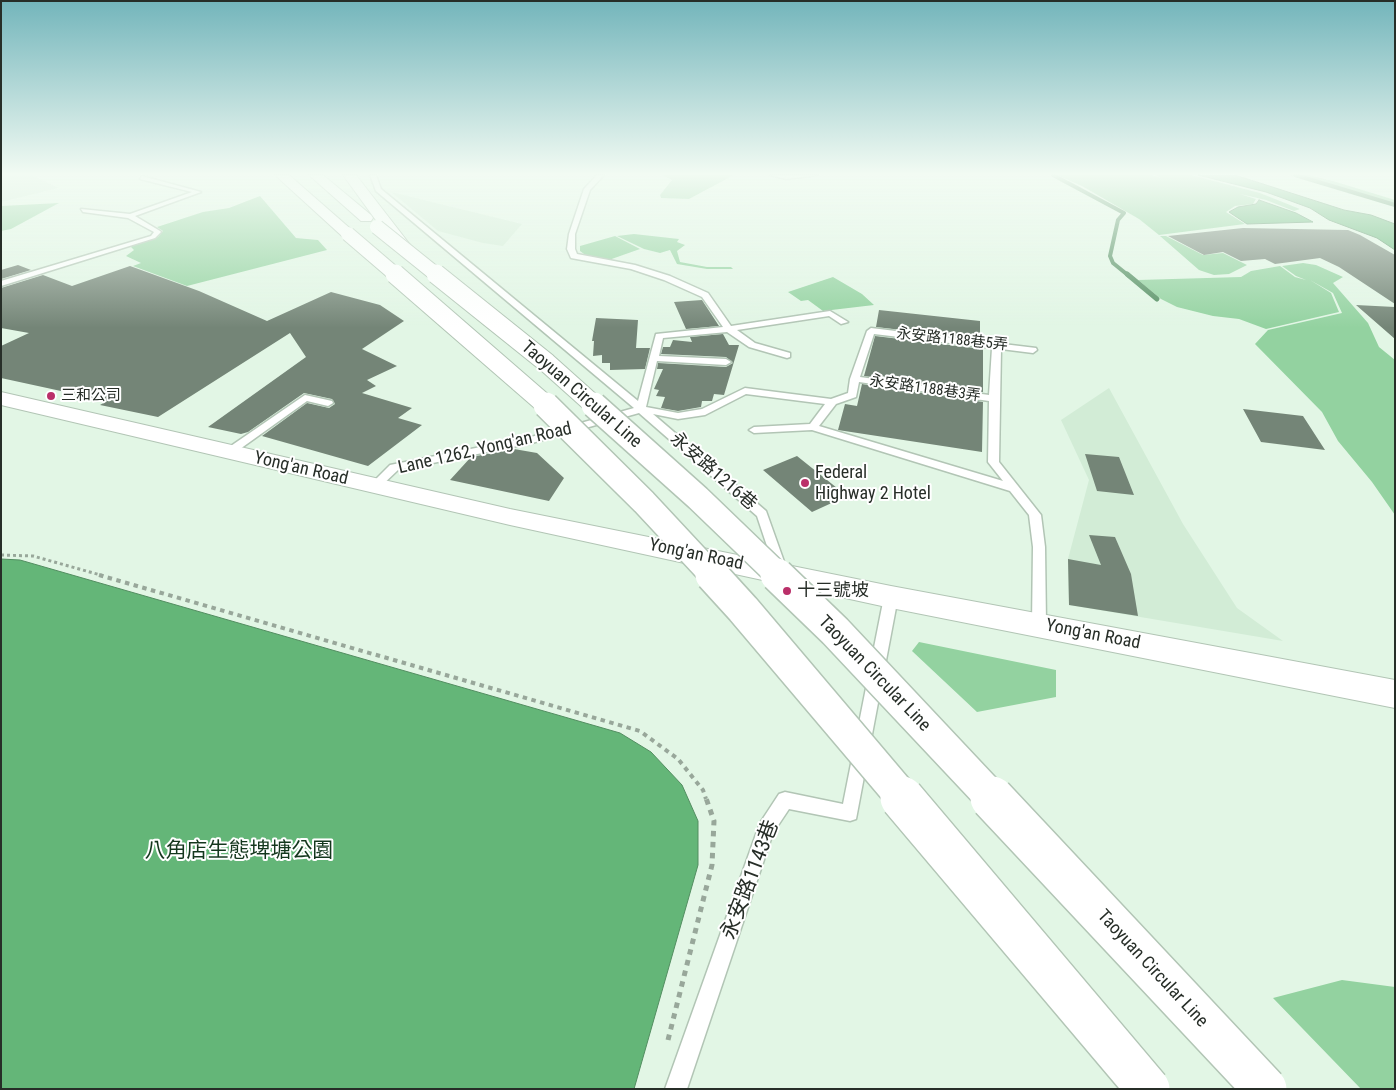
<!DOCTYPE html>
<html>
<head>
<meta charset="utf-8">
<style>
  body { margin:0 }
  #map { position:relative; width:1396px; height:1090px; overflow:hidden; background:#e2f6e5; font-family:"Roboto Condensed",sans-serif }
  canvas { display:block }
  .frame { position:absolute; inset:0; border:2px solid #272e28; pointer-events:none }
</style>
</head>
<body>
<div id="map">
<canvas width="1396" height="1090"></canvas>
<div class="frame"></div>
</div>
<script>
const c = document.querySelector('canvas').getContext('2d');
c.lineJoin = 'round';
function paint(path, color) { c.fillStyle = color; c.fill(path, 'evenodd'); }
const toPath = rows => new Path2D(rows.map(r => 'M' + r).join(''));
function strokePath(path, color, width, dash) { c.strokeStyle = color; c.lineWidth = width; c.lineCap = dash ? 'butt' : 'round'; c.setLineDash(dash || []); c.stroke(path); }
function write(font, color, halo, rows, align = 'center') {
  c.font = font + ' "Roboto Condensed","Noto Sans TC",sans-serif'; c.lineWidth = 4; c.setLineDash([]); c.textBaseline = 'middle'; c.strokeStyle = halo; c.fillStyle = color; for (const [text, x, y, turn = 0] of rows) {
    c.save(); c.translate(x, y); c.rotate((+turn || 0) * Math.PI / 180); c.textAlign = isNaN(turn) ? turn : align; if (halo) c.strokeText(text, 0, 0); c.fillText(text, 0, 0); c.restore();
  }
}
const built = toPath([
  [1,175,32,175,59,188,1,202],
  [391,192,522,224,503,246,483,243,438,231],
  [1109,388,1183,524,1237,608,1283,641,1069,605,1068,559,1089,480,1061,420]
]);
const green = toPath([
  [662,175,734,175,689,199,661,198,660,195,672,180],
  [1057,175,1151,175,1162,178,1155,175,1191,175,1260,193,1300,209,1294,211,1266,200,1240,194,1256,199,1253,204,1235,206,1226,212,1245,224,1159,235,1139,219,1082,186],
  [1291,175,1309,175,1333,181,1395,200,1395,206],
  [260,196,296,238,318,240,327,250,187,286,133,266,141,263,126,256,134,250,130,246,158,237,163,231,157,227,203,212,229,208],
  [59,203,11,229,1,231,1,206],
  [634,234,679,239,677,242,685,245,677,251,680,262,707,267,731,267,733,269,707,269,677,264,670,250,660,253,644,249,617,236],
  [615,236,640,249,606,261,588,257,580,251,580,246],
  [1160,236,1166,236,1203,255,1223,253,1247,265,1229,274,1214,275,1199,270],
  [1303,263,1316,265,1343,277,1333,283,1368,323,1379,347,1395,360,1395,515,1372,482,1338,441,1322,412,1255,344,1268,330,1342,313,1333,293,1310,280,1331,293,1339,312,1266,329,1239,319,1213,316,1177,307,1161,299,1138,280,1241,277,1251,271,1280,266,1295,277,1306,280,1296,276,1282,266],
  [833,277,862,294,874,305,823,311,808,300,801,301,788,292],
  [919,642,1056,670,1056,697,977,712,912,651],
  [1342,980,1395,987,1395,1089,1361,1089,1273,998]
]);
const water = toPath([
  [1198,175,1235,175,1344,210,1371,215,1395,224,1395,250,1377,238,1329,220,1310,208,1266,192,1198,175],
  [1259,200,1296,213,1313,222,1247,224,1229,212,1238,207,1256,204,1259,200],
  [1,559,20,560,620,733,651,752,682,785,698,821,698,865,634,1089,1,1089,1,559]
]);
const streamFar1 = toPath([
  [1053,175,1124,213,1118,220,1110,256,1113,263,1129,276],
  [1295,175,1395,205]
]);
const stream = toPath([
  [1127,274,1157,299]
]);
const building = toPath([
  [1243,228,1348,230,1360,235,1395,255,1395,304,1339,267,1320,258,1275,264,1265,259,1241,261,1223,252,1204,255,1168,236],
  [18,265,31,270,1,279,1,270],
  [130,266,199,291,267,321,331,292,380,305,404,321,362,349,397,366,367,380,376,386,362,393,412,408,398,418,422,425,368,466,262,436,307,403,329,408,335,404,332,399,304,393,248,432,241,434,208,427,306,357,290,333,158,417,100,405,107,401,1,378,1,346,29,333,1,328,1,288,43,275,72,286],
  [702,300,719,326,686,329,674,302],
  [1356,305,1395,307,1395,339],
  [879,310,980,321,980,339,876,327],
  [596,318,638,320,636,348,650,348,645,369,610,370,610,363,602,363,602,355,593,356,594,341,592,341],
  [723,334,729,345,739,345,724,395,714,394,712,401,702,401,701,407,678,411,661,408,665,397,656,396,659,390,654,389,663,369,657,369,658,363,726,367,733,363,726,357,661,354,663,347,670,347,673,340,692,342,690,337],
  [875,336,983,349,983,392,864,376],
  [862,384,983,402,982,452,838,430,845,404,857,406],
  [1243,409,1303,416,1325,450,1261,442],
  [514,449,537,453,564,478,549,501,450,480,471,457],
  [1085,454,1119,457,1134,495,1097,491],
  [797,456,847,496,812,512,763,470],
  [1089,535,1115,537,1131,574,1138,616,1069,605,1068,559,1101,565]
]);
const pathFar2 = toPath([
  [1,555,33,556,104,576]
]);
const pathFar1 = toPath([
  [99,575,640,731,678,759,703,790,706,799]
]);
const path = toPath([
  [668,1040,712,865,714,821,706,798]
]);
const lane = toPath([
  [370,175,376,175,381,189,638,401,656,334,723,327,702,297,664,280,631,269,571,258,567,249,569,234,584,189,597,175,604,175,590,190,575,234,575,249,577,254,635,265,670,276,708,293,731,326,830,311,848,322,841,324,829,316,737,330,755,343,790,353,790,357,787,358,749,347,727,332,663,338,659,356,726,359,731,362,726,365,657,361,646,407,678,413,702,409,745,388,831,399,848,393,850,379,867,331,871,328,1036,348,1037,350,1033,353,1001,349,999,462,1041,515,1045,547,1046,624,1044,628,1039,629,1034,628,1032,624,1033,547,1029,515,1010,491,812,430,754,433,749,430,754,427,810,424,825,404,746,394,705,415,678,419,653,414,766,511,787,570,781,574,775,570,757,516,639,413,532,443,398,470,379,488,371,488,369,486,390,465,531,437,634,408,376,191,370,175],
  [874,334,992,348,989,395,860,377,874,334],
  [859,382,989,401,988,462,1003,481,819,426,836,404,856,397,859,382],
  [770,175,818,175,786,179,770,175],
  [142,176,201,192,135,216,160,231,161,232,155,238,1,286,1,281,151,236,154,232,128,218,83,212,81,209,130,214,192,192,140,179,142,176],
  [305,395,332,401,333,403,328,406,307,401,233,454,225,454,224,452,225,450,305,395],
  [891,592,896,594,898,597,856,819,850,821,789,809,773,833,687,1089,665,1089,760,823,779,794,785,792,843,804,884,597,886,594,891,592]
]);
const secondary = toPath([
  [1,392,510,509,891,586,1395,680,1395,708,891,608,510,525,1,405,1,392]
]);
const highway = toPath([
  [275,175,289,175,353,231,356,234,353,237,343,237,275,175],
  [309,175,323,175,371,215,373,218,371,221,361,221,309,175],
  [343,175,356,175,411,246,413,249,411,252,399,252,343,175]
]);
const highwayBridgeFar4 = toPath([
  [377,227,438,276],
  [348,234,397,276]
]);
const highwayBridgeFar3 = toPath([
  [395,274,547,406],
  [436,274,547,363,595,406]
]);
const highwayBridgeFar2 = toPath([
  [546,405,644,502,713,576],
  [594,405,698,498,779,576]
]);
const highwayBridgeFar1 = toPath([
  [712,575,743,609,904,799],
  [777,575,835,631,993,799]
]);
const highwayBridge = toPath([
  [902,798,1148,1089],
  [992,798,1265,1089]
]);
const markers = [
  [51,396,5,"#ba2f69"],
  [805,483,5,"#ba2f69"],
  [787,591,5,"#ba2f69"]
];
const farStreetnames = [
  ["永安路1188巷5弄",952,340,6],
  ["永安路1188巷3弄",925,389,8]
];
const farPoinames = [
  ["三和公司",61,396]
];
const streetNames = [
  ["Taoyuan Circular Line",581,395,41],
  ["Lane 1262, Yong'an Road",485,449,-13],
  ["Yong'an Road",301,469,13],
  ["永安路1216巷",713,472,41],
  ["Yong'an Road",696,555,12],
  ["Yong'an Road",1093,635,11],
  ["Taoyuan Circular Line",874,674,46],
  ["Taoyuan Circular Line",1152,969,47]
];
const poiNames = [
  ["Federal",815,473],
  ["Highway 2 Hotel",815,494],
  ["十三號坡",797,591]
];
const nearParknames = [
  ["八角店生態埤塘公園",239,852]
];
const nearStreetnames = [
  ["永安路1143巷",751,880,-69]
];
paint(built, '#d2ecd6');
paint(green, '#93d2a0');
paint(water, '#64b678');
strokePath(water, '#528d60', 1);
strokePath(streamFar1, '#528d60', 4);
strokePath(stream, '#528d60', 5);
paint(building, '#748577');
strokePath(lane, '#b2c5b5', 3);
strokePath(secondary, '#b2c5b5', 2);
strokePath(highway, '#b2c5b5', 2);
strokePath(pathFar2, '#98a79a', 3, [3, 3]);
strokePath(pathFar1, '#98a79a', 4, [4.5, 4.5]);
strokePath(path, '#98a79a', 5, [5.5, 5.5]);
paint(lane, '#fff');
paint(secondary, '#fff');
paint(highway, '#fff');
strokePath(highwayBridgeFar4, '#b2c5b5', 16, []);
strokePath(highwayBridgeFar3, '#b2c5b5', 21, []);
strokePath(highwayBridgeFar2, '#b2c5b5', 28, []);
strokePath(highwayBridgeFar1, '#b2c5b5', 36, []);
strokePath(highwayBridge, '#b2c5b5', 46, []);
strokePath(highwayBridgeFar4, '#fff', 14);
strokePath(highwayBridgeFar3, '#fff', 19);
strokePath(highwayBridgeFar2, '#fff', 25);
strokePath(highwayBridgeFar1, '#fff', 33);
strokePath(highwayBridge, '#fff', 43);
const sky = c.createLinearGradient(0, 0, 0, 328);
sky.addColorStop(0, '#73b5bb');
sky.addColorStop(0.53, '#f2fbf3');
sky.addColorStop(1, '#f2fbf300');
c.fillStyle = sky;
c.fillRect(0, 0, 1396, 328);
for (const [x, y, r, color] of markers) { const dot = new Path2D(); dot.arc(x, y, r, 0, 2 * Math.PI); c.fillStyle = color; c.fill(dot); strokePath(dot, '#fff', 2); }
write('15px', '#272e28', '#fff', farStreetnames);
write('15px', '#272e28', '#fff', farPoinames, 'left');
write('18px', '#272e28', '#fff', streetNames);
write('18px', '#272e28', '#fff', poiNames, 'left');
write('21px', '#14371d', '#fff', nearParknames);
write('21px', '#272e28', '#fff', nearStreetnames);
</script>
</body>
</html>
